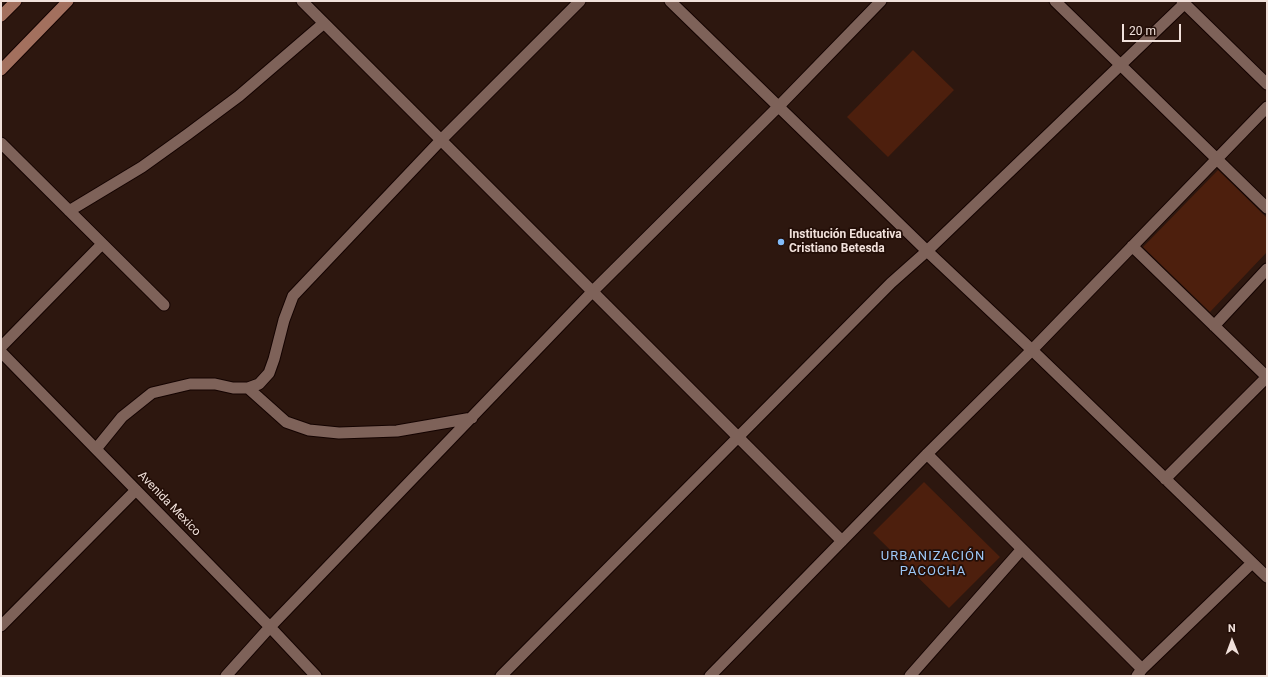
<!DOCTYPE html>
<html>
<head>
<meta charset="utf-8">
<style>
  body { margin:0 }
  #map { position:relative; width:1268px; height:677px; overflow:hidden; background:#2d170f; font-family:Roboto,sans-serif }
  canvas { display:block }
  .frame { position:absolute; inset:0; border:2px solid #f1e1db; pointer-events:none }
  .north { position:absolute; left:1212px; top:621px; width:40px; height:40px; -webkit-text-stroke:3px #230e07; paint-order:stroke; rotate:359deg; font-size:11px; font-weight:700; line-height:16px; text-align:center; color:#f1e1db }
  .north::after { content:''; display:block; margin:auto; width:14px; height:18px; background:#f1e1db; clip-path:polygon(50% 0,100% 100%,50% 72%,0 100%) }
  .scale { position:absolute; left:1122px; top:24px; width:59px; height:18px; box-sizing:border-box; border:2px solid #f1e1db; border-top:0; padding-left:5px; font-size:12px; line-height:14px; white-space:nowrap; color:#f1e1db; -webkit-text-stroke:3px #230e07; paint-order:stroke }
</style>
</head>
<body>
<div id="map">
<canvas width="1268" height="677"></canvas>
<div class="frame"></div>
<div class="north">N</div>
<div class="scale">20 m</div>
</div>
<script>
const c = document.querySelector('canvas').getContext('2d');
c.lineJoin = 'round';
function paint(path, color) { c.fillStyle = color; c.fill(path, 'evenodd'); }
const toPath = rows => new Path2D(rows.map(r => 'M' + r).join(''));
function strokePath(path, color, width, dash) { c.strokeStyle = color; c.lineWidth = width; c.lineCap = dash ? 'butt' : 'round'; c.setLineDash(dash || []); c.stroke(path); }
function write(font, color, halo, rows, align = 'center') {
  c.font = font + ' Roboto,sans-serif'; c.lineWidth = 3.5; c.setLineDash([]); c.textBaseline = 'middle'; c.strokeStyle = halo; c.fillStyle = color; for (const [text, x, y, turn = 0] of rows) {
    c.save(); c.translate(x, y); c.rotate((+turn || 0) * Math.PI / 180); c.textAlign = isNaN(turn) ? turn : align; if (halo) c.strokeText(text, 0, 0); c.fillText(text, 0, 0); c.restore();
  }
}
const green = toPath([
  [913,50,954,90,888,157,847,117],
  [1218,170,1267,218,1267,252,1210,312,1143,247],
  [924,482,1000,557,949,608,873,533]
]);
const minor = toPath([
  [302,1,842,541],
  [670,1,927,251,1032,350,1267,577],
  [1055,1,1267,208],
  [1182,1,1267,84],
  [1,143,164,305],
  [69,211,142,167,188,134,239,96,324,23],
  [1132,246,1267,377],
  [1214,326,1267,269],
  [1,347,102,244],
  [1,352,270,627,316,676],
  [248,388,286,422,309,430,339,433,397,431,472,418],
  [96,449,122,417,152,393,190,384,215,384,233,388,248,388,259,384,269,373,274,359,284,320,293,296,441,140,580,1],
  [927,454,1142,669],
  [1165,479,1267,377],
  [1,626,136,490],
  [226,676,270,627,592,292,779,106,881,1],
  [501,676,891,283,927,251,1184,4],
  [710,676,927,454,1032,350,1267,107],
  [910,676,1022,549],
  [1137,676,1142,669,1252,563]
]);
const secondary = toPath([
  [1,16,16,1],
  [1,70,68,1]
]);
const markers = [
  [781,242,4,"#82bcfa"]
];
const poiNames = [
  ["Institución Educativa",789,235],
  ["Cristiano Betesda",789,249]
];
const streetNames = [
  ["Avenida Mexico",169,504,46]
];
const neighbourhoodNames = [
  ["URBANIZACIÓN",933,557],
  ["PACOCHA",933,572]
];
paint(green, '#4d1f0d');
strokePath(minor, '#140300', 13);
strokePath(secondary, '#140300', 13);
strokePath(minor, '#7e6259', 11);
strokePath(secondary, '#a3705e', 11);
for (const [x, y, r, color] of markers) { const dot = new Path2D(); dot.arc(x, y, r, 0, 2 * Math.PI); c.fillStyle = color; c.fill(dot); strokePath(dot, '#230e07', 1.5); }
write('bold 12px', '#f1e1db', '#230e07', poiNames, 'left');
write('12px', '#f1e1db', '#230e07', streetNames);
c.letterSpacing = '1px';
write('13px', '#9dc8f7', '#230e07', neighbourhoodNames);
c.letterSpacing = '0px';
</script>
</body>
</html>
